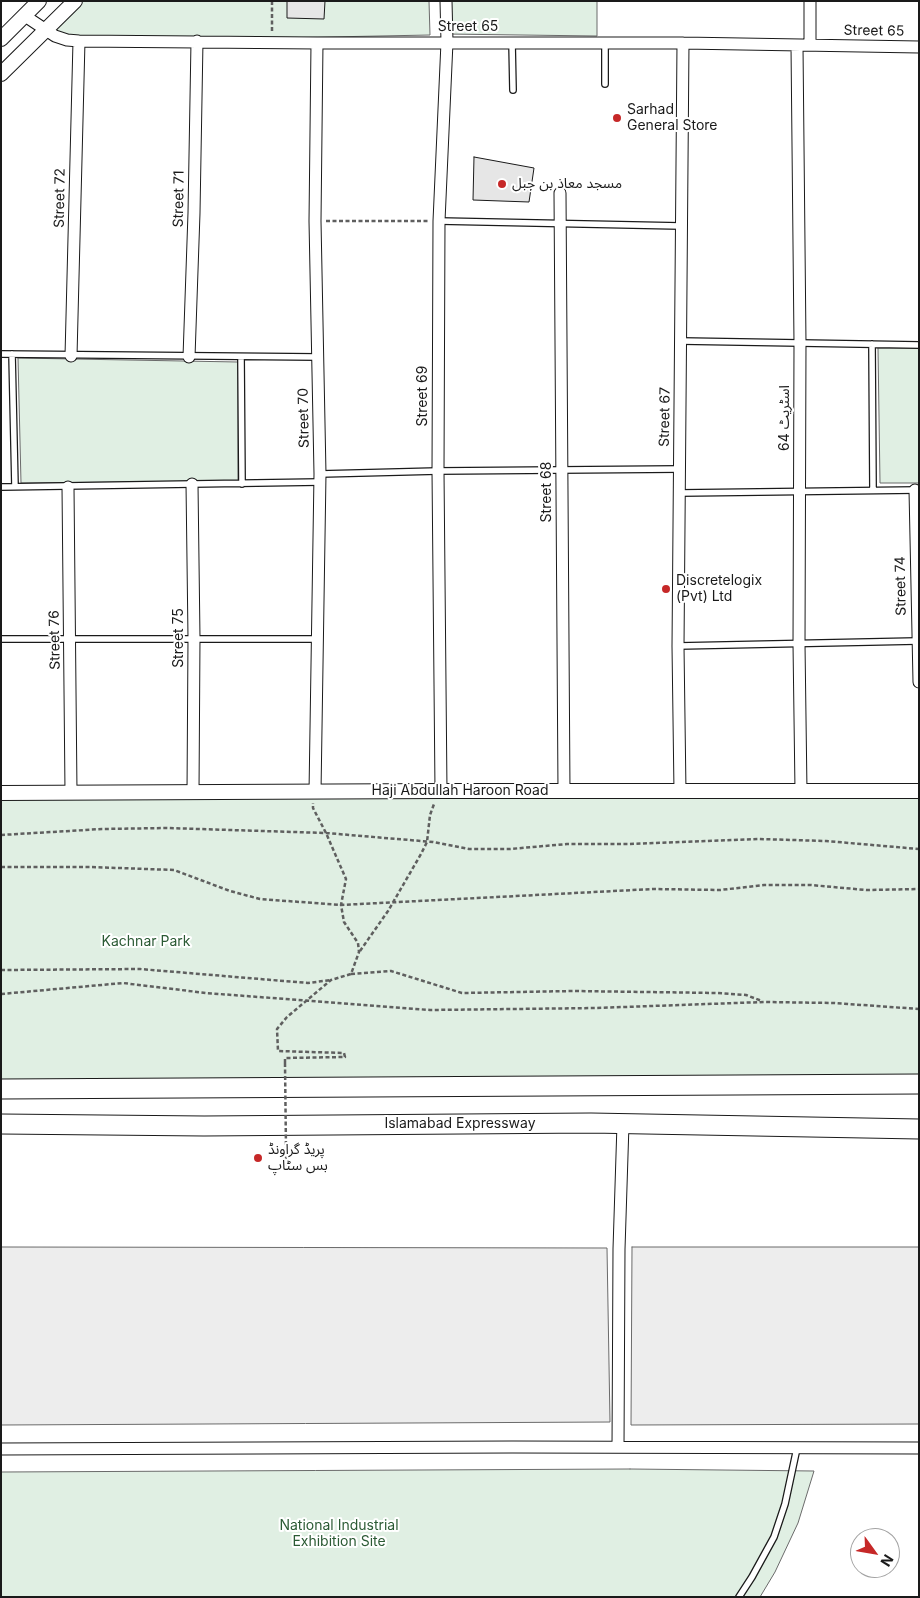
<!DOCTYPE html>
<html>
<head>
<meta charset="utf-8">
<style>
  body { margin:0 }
  #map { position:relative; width:920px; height:1598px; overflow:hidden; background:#fff; font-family:Inter,sans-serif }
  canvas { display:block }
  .frame { position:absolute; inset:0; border:2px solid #1a1a1a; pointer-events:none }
  .north { position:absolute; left:850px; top:1528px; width:50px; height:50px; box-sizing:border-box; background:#fff; border:1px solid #a3a3a3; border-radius:50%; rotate:122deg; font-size:14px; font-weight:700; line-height:20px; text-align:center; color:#1a1a1a }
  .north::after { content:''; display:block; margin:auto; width:18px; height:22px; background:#c62828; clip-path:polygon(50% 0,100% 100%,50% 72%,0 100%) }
</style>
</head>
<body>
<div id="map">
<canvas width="920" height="1598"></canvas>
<div class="frame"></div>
<div class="north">N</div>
</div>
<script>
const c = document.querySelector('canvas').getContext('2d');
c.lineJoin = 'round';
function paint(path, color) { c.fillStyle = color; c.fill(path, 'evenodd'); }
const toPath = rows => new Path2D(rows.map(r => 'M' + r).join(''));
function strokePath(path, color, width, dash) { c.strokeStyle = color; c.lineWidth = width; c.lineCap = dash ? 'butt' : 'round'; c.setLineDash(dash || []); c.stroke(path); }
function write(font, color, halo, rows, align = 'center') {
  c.font = font + ' Inter,"Noto Sans Arabic",sans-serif'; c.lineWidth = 4; c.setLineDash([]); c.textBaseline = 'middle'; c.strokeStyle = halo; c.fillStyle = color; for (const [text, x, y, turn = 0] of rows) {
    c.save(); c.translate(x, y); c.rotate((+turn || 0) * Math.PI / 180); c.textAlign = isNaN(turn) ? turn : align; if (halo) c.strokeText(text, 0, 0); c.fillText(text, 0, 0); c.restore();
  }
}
const green = toPath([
  [78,1,429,1,430,35,71,42,51,29,78,1],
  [444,1,597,1,597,36,445,34,444,1],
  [878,348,919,348,919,483,880,483,878,348],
  [18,358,238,362,238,481,21,483,18,358],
  [1,797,919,798,919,1080,1,1087,1,797],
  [630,1469,814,1471,798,1523,775,1572,760,1597,1,1597,1,1472,630,1469]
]);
const parking = toPath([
  [1,1247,607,1248,610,1422,1,1425,1,1247],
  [632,1247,919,1247,919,1424,631,1425,632,1247]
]);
const building = toPath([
  [287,1,325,1,324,19,287,18,287,1],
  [474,157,534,168,529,202,473,200,474,157]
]);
const path = toPath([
  [272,1,272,32],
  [326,221,428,221],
  [1,835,102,829,167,828,326,833,433,842,469,849,510,849,567,844,629,844,759,839,826,841,919,849],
  [1,867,91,867,174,870,230,891,260,899,341,905,653,889,720,890,764,885,811,885,866,890,919,889],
  [360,951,388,911,421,854,427,842,430,815,434,804],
  [1,970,140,969,308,983,331,980],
  [351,974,391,971,462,993,574,991,718,993,746,995,762,1001],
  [1,994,123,983,206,993,430,1010,596,1008,764,1002,834,1003,919,1009],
  [285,1063,285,1058,345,1057,344,1053,278,1051,277,1029,287,1017,331,980,351,974,359,952,358,943,344,922,341,905,346,879,326,833,313,808,313,803],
  [286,1150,286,1166]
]);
const service = toPath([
  [512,42,513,90],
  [605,84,605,44],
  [439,221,681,226],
  [681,341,919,345],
  [872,344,873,489],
  [1,354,317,357],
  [12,354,15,487],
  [241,357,242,484],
  [320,474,438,471,679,469],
  [1,487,320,482],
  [680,493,917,490],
  [1,639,317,639],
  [678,646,917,641],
  [739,1597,752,1577,774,1537,785,1504,797,1448]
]);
const minor = toPath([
  [810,1,810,45],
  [25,16,55,36,67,40,79,41,317,43,683,43,919,47],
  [797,46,800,343,799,644,801,791],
  [560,193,564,791],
  [71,356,79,41],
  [189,357,194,213,197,41],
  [192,484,194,638,193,792],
  [68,487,71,792],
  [915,490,919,682],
  [441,791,438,471,439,221,447,42,446,1],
  [315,792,320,474,315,221,317,43],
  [680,792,678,646,683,43],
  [618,1447,619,1249,623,1124],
  [1,1449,512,1447,919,1448]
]);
const tertiary = toPath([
  [1,39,39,1],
  [1,74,75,1],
  [1,793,441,791,919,791]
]);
const trunk = toPath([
  [1,1089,919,1084],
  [1,1124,204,1126,591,1123,919,1129]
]);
const pathBridge = toPath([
  [285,1063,286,1150]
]);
const markers = [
  [617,118,5,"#c62828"],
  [502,184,5,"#c62828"],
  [666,589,5,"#c62828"],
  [258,1158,5,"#c62828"]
];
const streetNames = [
  ["Street 65",468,27],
  ["Street 65",874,31,1],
  ["Street 72",60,198,-89],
  ["Street 71",179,199,-89],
  ["Street 69",423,396,-90],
  ["Street 67",665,417,-89],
  ["Street 70",304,418,-91],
  ["اسٹریٹ 64",785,418,-90],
  ["Street 68",547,492,-90],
  ["Street 74",901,586,-91],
  ["Street 75",179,638,-90],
  ["Street 76",55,640,-91],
  ["Haji Abdullah Haroon Road",460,791],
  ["Islamabad Expressway",460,1124]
];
const poiNames = [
  ["Sarhad",627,110],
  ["General Store",627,126],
  ["مسجد معاذ بن جبل",512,184],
  ["Discretelogix",676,581],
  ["(Pvt) Ltd",676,597],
  ["پریڈ گراونڈ",268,1150],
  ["بس سٹاپ",268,1166]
];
const parkNames = [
  ["Kachnar Park",146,942],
  ["National Industrial",339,1526],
  ["Exhibition Site",339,1542]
];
paint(green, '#e0efe3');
strokePath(green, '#6a6a6a', 1);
paint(parking, '#ededed');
strokePath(parking, '#6a6a6a', 1);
paint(building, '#e6e6e6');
strokePath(building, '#1a1a1a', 1);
strokePath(service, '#1a1a1a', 8);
strokePath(minor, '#1a1a1a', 13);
strokePath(tertiary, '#1a1a1a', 16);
strokePath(trunk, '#1a1a1a', 21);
strokePath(path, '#5f5f5f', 2.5, [4, 2.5]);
strokePath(service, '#fff', 5.5);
strokePath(minor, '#fff', 11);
strokePath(tertiary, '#fff', 14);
strokePath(trunk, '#fff', 19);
strokePath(pathBridge, '#5f5f5f', 2.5, [4, 2.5]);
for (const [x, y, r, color] of markers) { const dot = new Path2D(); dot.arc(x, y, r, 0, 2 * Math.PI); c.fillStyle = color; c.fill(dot); strokePath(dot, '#fff', 2); }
write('14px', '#1a1a1a', '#fff', streetNames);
write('14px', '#1a1a1a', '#fff', poiNames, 'left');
write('14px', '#2b5a34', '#fff', parkNames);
</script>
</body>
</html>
